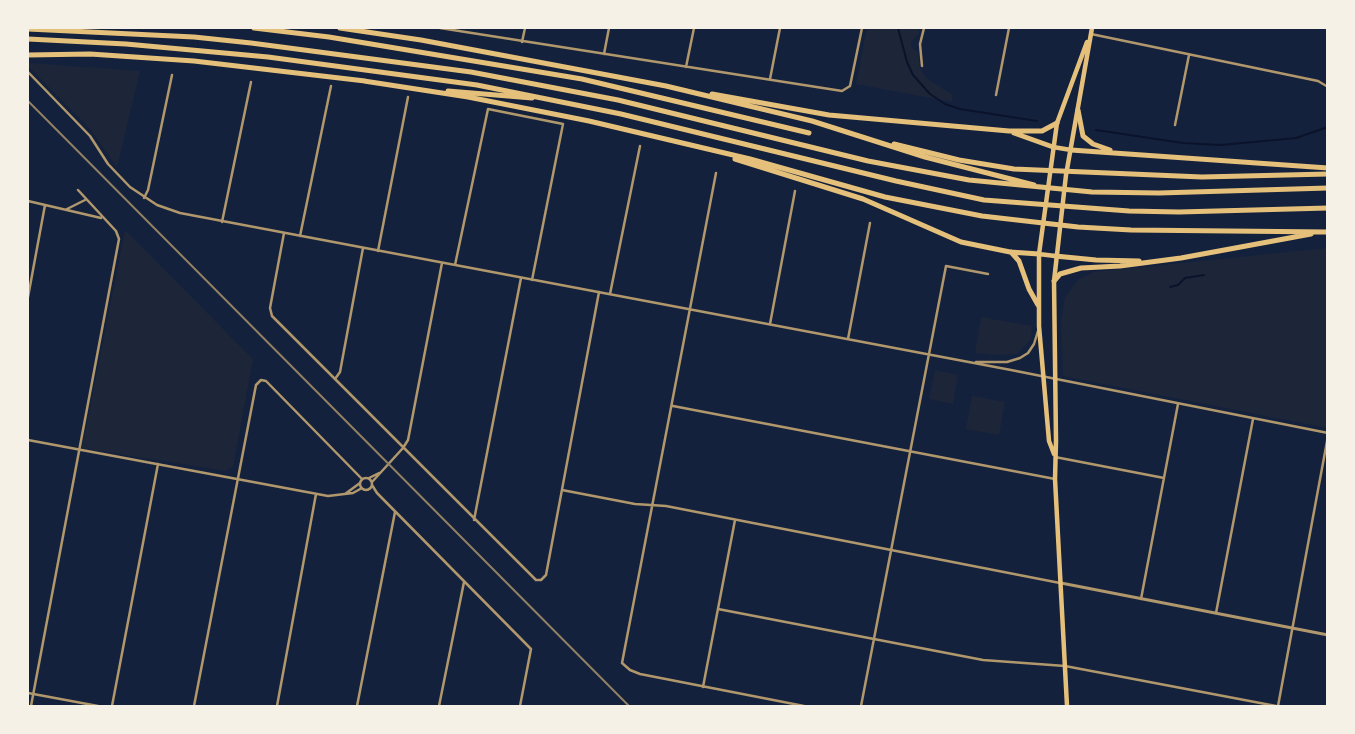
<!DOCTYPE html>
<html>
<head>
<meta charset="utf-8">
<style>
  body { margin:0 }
  #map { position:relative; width:1355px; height:734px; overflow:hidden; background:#14213d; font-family:Helvetica,sans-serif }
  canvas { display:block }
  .frame { position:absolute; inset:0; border:29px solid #f6f1e7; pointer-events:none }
</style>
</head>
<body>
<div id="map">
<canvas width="1355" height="734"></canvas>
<div class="frame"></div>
</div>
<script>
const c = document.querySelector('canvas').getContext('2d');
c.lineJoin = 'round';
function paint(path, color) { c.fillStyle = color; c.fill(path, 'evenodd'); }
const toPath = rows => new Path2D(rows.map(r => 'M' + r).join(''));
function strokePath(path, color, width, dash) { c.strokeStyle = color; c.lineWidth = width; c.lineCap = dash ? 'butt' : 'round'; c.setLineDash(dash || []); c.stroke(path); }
const green = toPath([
  [867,28,919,28,919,33,911,42,911,47,918,52,920,68,926,78,953,95,952,102,856,84],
  [28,63,140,71,117,167,90,129,28,66],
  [125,230,253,359,233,467,226,471,82,448],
  [1327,248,1327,428,1063,376,1061,322,1065,297,1079,279,1094,272],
  [981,317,1032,326,1031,339,1017,354,994,355,975,353],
  [935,370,958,375,953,404,929,399],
  [972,396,1005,402,999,435,966,429]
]);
const stream = toPath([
  [898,28,907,62,913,75,930,94,945,104,960,109,1037,121],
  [1096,130,1183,143,1221,145,1296,138,1328,127],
  [1170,287,1178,285,1185,278,1204,275]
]);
const minor = toPath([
  [440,28,842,91,850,86,862,28],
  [1091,34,1318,81,1328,87],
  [522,42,525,28],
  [604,54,609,28],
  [922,66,920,44,924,28],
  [686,67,694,28],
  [28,72,90,136,108,164,130,187,157,205,180,213,1011,370,1328,433],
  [770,79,780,28],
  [996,95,1009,28],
  [1175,125,1189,55],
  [716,173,622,663,630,670,640,674,804,706],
  [144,198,148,190,172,75],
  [28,201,101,218],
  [67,209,85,200],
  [222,222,251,82],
  [284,233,270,308,272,316,536,580,541,580,546,575,599,292],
  [300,236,331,86],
  [378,251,408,97],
  [455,265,488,109,563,124,532,280],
  [610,294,640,146],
  [28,297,45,205],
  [770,324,795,191],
  [848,339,870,223],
  [976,362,1007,362,1020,358,1028,353,1034,344,1038,331],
  [335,379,340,372,363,248],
  [673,406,1055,479],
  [28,440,328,496,353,493,362,488],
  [1055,457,1164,478],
  '360 484a6 6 0 1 1 12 0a6 6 0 1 1-12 0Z',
  [369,478,379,473],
  [372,482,403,448,408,440,442,263],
  [372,485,377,493,531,649,520,706],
  [562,490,635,504,666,506,1060,583],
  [345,494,360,483],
  [474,520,521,278],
  [1141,599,1178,404],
  [718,609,983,660,1065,666,1276,706],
  [1216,613,1253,419],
  [703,687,735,520],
  [28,693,98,706],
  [31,706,119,239,116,231,78,190],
  [112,706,158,464],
  [194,706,256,385,261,380,266,381,362,479],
  [277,706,316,494],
  [357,706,395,512],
  [439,706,464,582],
  [861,706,946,266,988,274],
  [1278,706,1328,436]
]);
const tertiary = toPath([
  [1061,583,1328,635]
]);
const primary = toPath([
  [1053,147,1071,150],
  [1039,254,1055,256],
  [1054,454,1049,441,1039,326,1039,254,1057,123,1087,42],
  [1067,706,1055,479,1056,441,1054,281,1066,175,1092,28]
]);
const motorway = toPath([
  [254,28,329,37,582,79,809,133],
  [340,28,421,40,666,86,812,121,925,157,1034,185],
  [28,29,194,37,251,43,471,72,618,100,868,161,969,180,1092,192,1159,193,1328,188],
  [28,39,126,44,268,57,477,85,621,114,896,181,984,200,1129,211,1179,212,1328,208],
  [28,55,90,54,194,61,365,81],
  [364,81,468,97,589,121,750,159,885,197,982,216,1078,227,1131,230,1328,232],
  [448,91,532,98],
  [712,94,829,115,1009,131,1042,131,1057,123],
  [1078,110,1083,136,1093,144,1110,150],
  [1014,133,1053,147],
  [894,144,959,160,1014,169,1202,177,1328,174],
  [1071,150,1328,168],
  [735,159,863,199,961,242,1010,252,1039,254],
  [1011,252,1019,261,1029,289,1038,305],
  [1055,256,1096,260,1139,261],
  [1054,281,1060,274,1081,268,1120,266,1181,258,1311,234]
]);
const rail = toPath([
  [28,101,629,706]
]);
paint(green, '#1d2539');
strokePath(stream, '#0b132b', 2);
strokePath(minor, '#b1986c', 2.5);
strokePath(tertiary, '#b1986c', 3);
strokePath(primary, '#e5c07b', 4.5);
strokePath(motorway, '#e5c07b', 5);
strokePath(rail, '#918062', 2);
</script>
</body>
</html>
